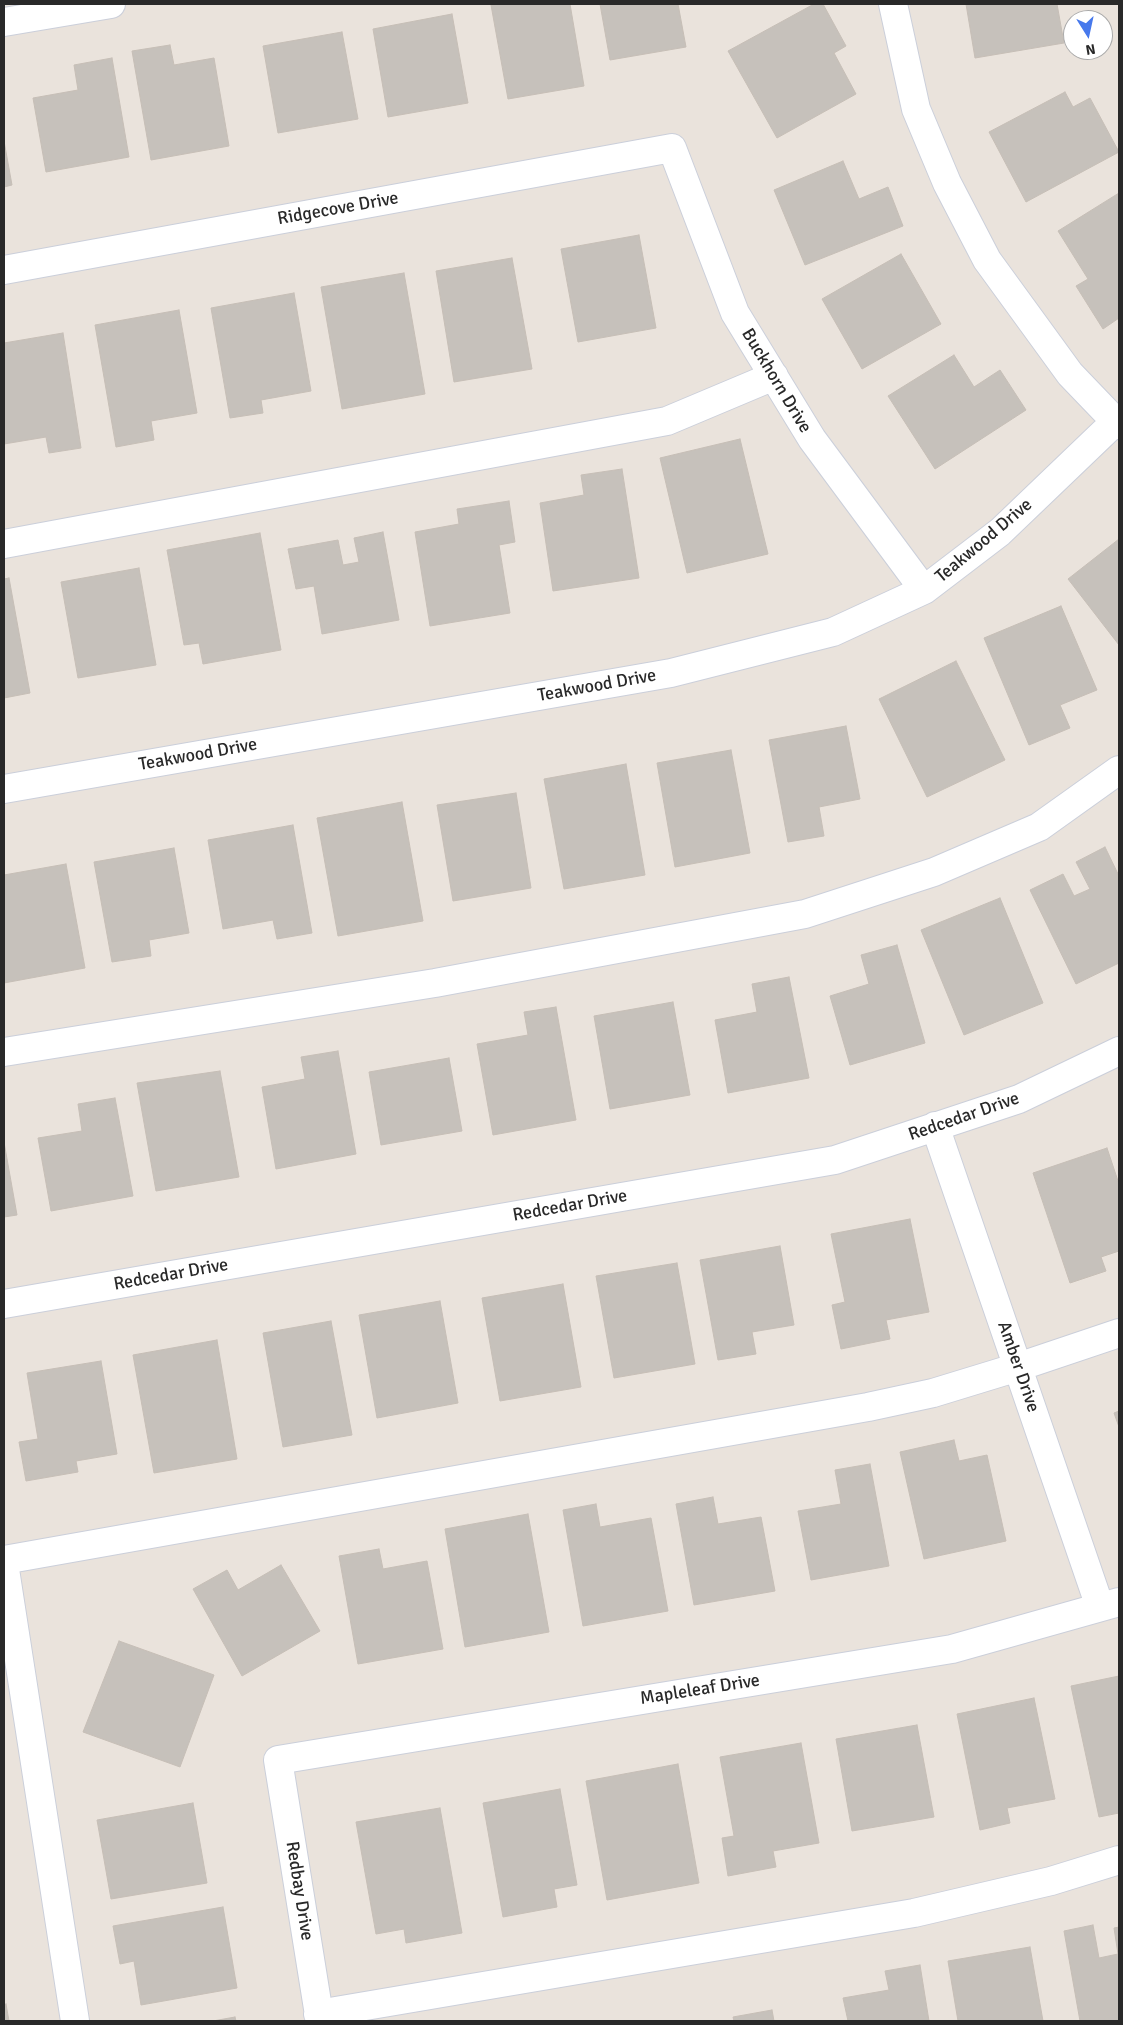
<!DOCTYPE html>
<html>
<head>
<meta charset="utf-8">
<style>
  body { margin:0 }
  #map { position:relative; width:1123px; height:2025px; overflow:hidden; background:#eae3dc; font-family:Signika,sans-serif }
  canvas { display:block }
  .frame { position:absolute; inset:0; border:5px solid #292929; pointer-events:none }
  .north { position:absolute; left:1063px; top:10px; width:50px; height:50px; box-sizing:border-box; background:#fff; border:1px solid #a9a9a9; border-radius:50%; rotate:170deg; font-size:14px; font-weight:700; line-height:20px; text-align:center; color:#292929 }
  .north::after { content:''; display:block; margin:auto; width:18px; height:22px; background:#4779ec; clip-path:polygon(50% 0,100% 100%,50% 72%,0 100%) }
</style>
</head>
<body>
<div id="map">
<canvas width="1123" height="2025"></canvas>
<div class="frame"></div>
<div class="north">N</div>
</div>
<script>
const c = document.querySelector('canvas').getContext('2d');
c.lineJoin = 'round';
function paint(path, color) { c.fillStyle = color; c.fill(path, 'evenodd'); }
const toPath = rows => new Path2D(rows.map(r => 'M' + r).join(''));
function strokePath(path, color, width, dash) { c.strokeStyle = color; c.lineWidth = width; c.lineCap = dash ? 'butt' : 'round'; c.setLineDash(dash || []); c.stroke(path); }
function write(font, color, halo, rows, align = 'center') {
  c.font = font + ' Signika,sans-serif'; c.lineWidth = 4.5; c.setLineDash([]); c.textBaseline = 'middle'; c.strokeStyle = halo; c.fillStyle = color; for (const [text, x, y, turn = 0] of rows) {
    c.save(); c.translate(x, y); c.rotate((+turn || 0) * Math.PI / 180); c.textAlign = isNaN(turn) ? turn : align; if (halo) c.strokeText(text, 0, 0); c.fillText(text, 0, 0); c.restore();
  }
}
const building = toPath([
  [500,4,570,4,584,86,508,99,491,5,500,4],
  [600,4,678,4,686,47,610,60,600,4],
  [814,4,823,4,846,46,834,53,856,94,777,138,728,51,814,4],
  [966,4,1057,4,1064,43,975,58,966,4],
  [452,14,468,103,388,117,373,29,452,14],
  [342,32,358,119,278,133,263,46,342,32],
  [170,45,174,65,214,58,229,146,151,160,132,51,170,45],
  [112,58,129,157,46,172,33,98,78,90,74,65,112,58],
  [1065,92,1073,107,1090,98,1119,152,1026,202,989,132,1065,92],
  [4,141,12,185,4,187,4,141],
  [843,161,859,199,888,187,903,226,805,265,774,190,843,161],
  [1119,193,1119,318,1103,329,1076,286,1088,279,1058,231,1119,193],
  [639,235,656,328,578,342,561,249,639,235],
  [901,254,941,324,862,369,822,299,901,254],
  [512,258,532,369,454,382,436,271,512,258],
  [404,273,425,394,342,409,321,287,404,273],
  [294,293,311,391,261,400,263,413,230,418,211,308,294,293],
  [179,310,197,413,151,421,154,440,116,447,95,325,179,310],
  [63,333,81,448,49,453,46,437,4,444,4,343,63,333],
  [954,355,974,387,1000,370,1026,410,935,469,888,396,954,355],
  [740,439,768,554,687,573,660,458,740,439],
  [622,469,639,578,553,591,540,503,584,495,581,475,622,469],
  [509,501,515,542,499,545,510,613,430,626,415,532,459,524,457,509,509,501],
  [383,532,399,620,322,634,314,586,296,589,288,549,338,540,343,565,359,562,354,538,383,532],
  [260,533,281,650,203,664,199,643,184,645,167,550,260,533],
  [1119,539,1119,645,1068,579,1119,539],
  [139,568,156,665,78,678,61,582,139,568],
  [9,578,30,693,4,698,4,579,9,578],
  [1061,606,1097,690,1060,705,1070,728,1029,745,984,638,1061,606],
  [956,661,1005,760,927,797,879,699,956,661],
  [846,726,860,799,819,807,824,836,788,842,769,740,846,726],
  [731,750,750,853,675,867,657,763,731,750],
  [626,764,645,875,564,889,544,779,626,764],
  [516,793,531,888,453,901,437,805,516,793],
  [402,802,423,921,338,936,317,818,402,802],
  [293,825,312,933,277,939,273,920,223,929,208,840,293,825],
  [1105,847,1119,876,1119,963,1076,984,1030,890,1063,874,1074,896,1090,889,1076,862,1105,847],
  [174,848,189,933,149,940,151,956,112,962,94,862,174,848],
  [66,864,85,968,4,983,4,875,66,864],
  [1000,898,1043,1003,964,1035,921,930,1000,898],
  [897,945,925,1043,850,1065,830,996,869,984,861,955,897,945],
  [789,977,809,1078,728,1093,715,1020,757,1012,752,984,789,977],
  [673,1002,690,1095,610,1109,594,1016,673,1002],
  [556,1007,576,1120,493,1135,477,1044,528,1035,524,1012,556,1007],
  [338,1051,356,1154,276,1169,262,1087,305,1079,301,1057,338,1051],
  [449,1058,462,1131,381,1145,369,1072,449,1058],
  [220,1071,239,1177,156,1191,137,1083,220,1071],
  [115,1098,133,1196,51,1211,38,1138,82,1131,78,1104,115,1098],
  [4,1142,17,1215,4,1217,4,1142],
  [1107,1148,1119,1184,1119,1251,1101,1257,1106,1271,1070,1283,1033,1173,1107,1148],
  [910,1219,929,1312,886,1320,890,1339,841,1349,832,1305,845,1302,831,1234,910,1219],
  [780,1246,794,1325,752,1332,756,1354,718,1360,700,1260,780,1246],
  [677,1263,695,1364,614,1378,596,1276,677,1263],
  [563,1284,581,1387,500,1401,482,1298,563,1284],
  [440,1301,458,1403,377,1418,359,1315,440,1301],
  [331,1321,352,1435,283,1447,263,1333,331,1321],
  [217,1340,237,1459,154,1473,133,1355,217,1340],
  [101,1361,117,1454,76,1461,78,1472,26,1481,19,1442,38,1439,27,1373,101,1361],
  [1119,1411,1119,1427,1114,1413,1119,1411],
  [954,1440,959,1461,987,1455,1006,1541,924,1559,900,1452,954,1440],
  [870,1464,889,1566,811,1580,798,1511,841,1504,835,1470,870,1464],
  [713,1497,718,1524,761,1517,775,1591,694,1605,676,1504,713,1497],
  [596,1504,600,1527,651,1518,668,1611,583,1626,563,1510,596,1504],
  [528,1514,549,1632,465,1647,445,1529,528,1514],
  [379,1549,383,1569,427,1561,443,1649,358,1664,339,1556,379,1549],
  [281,1565,320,1631,242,1676,193,1589,227,1570,238,1590,281,1565],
  [119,1641,214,1675,180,1767,83,1732,119,1641],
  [1119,1676,1119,1813,1099,1817,1071,1686,1119,1676],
  [1034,1698,1055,1799,1007,1808,1010,1823,980,1830,957,1714,1034,1698],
  [917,1725,934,1817,852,1831,836,1739,917,1725],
  [801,1743,819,1843,773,1851,776,1867,728,1876,722,1838,734,1836,720,1757,801,1743],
  [678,1764,699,1883,607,1900,586,1781,678,1764],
  [560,1789,577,1885,554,1889,557,1907,503,1917,483,1803,560,1789],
  [193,1803,207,1883,111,1899,97,1820,193,1803],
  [440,1808,462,1933,406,1943,404,1929,376,1934,356,1822,440,1808],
  [223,1907,237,1988,141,2005,134,1961,120,1964,113,1926,223,1907],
  [1093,1925,1099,1958,1118,1954,1114,1928,1119,1927,1119,2021,1080,2021,1064,1931,1093,1925],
  [1030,1947,1043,2021,958,2021,948,1961,1030,1947],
  [920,1965,929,2021,848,2021,843,1998,889,1990,885,1971,920,1965],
  [6,2004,9,2021,4,2021,4,2005,6,2004],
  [772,2010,774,2021,734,2021,733,2017,772,2010],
  [235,2017,236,2021,213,2021,235,2017]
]);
const minor = toPath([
  [893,4,916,109,947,183,987,260,1070,374,1119,425],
  [4,22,111,4],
  [4,270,672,148,735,313,812,439,924,590],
  [4,544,667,421,774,376],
  [4,789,671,673,833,632,924,590,1000,532,1119,418],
  [4,1052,435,983,805,914,934,872,1039,827,1119,770],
  [935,1126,1100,1607],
  [4,1304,835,1160,1019,1099,1119,1051],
  [4,1560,868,1407,933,1393,1018,1367,1119,1333],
  [4,1563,75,2021],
  [318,2014,914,1913,1051,1881,1119,1860],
  [320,2021,278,1760,952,1649,1119,1602]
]);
const streetNames = [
  ["Ridgecove Drive",338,209,-10],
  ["Buckhorn Drive",776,381,59],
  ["Teakwood Drive",984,541,-40],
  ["Teakwood Drive",597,686,-10],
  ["Teakwood Drive",198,755,-10],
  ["Redcedar Drive",964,1117,-19],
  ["Redcedar Drive",570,1206,-10],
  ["Redcedar Drive",171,1275,-10],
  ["Amber Drive",1018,1367,71],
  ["Mapleleaf Drive",700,1690,-9],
  ["Redbay Drive",299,1891,81]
];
paint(building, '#c6c1bb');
strokePath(building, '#c6beb6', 1);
strokePath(minor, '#cbcfda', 30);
strokePath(minor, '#fff', 28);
write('18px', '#292929', '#fff', streetNames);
</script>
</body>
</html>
